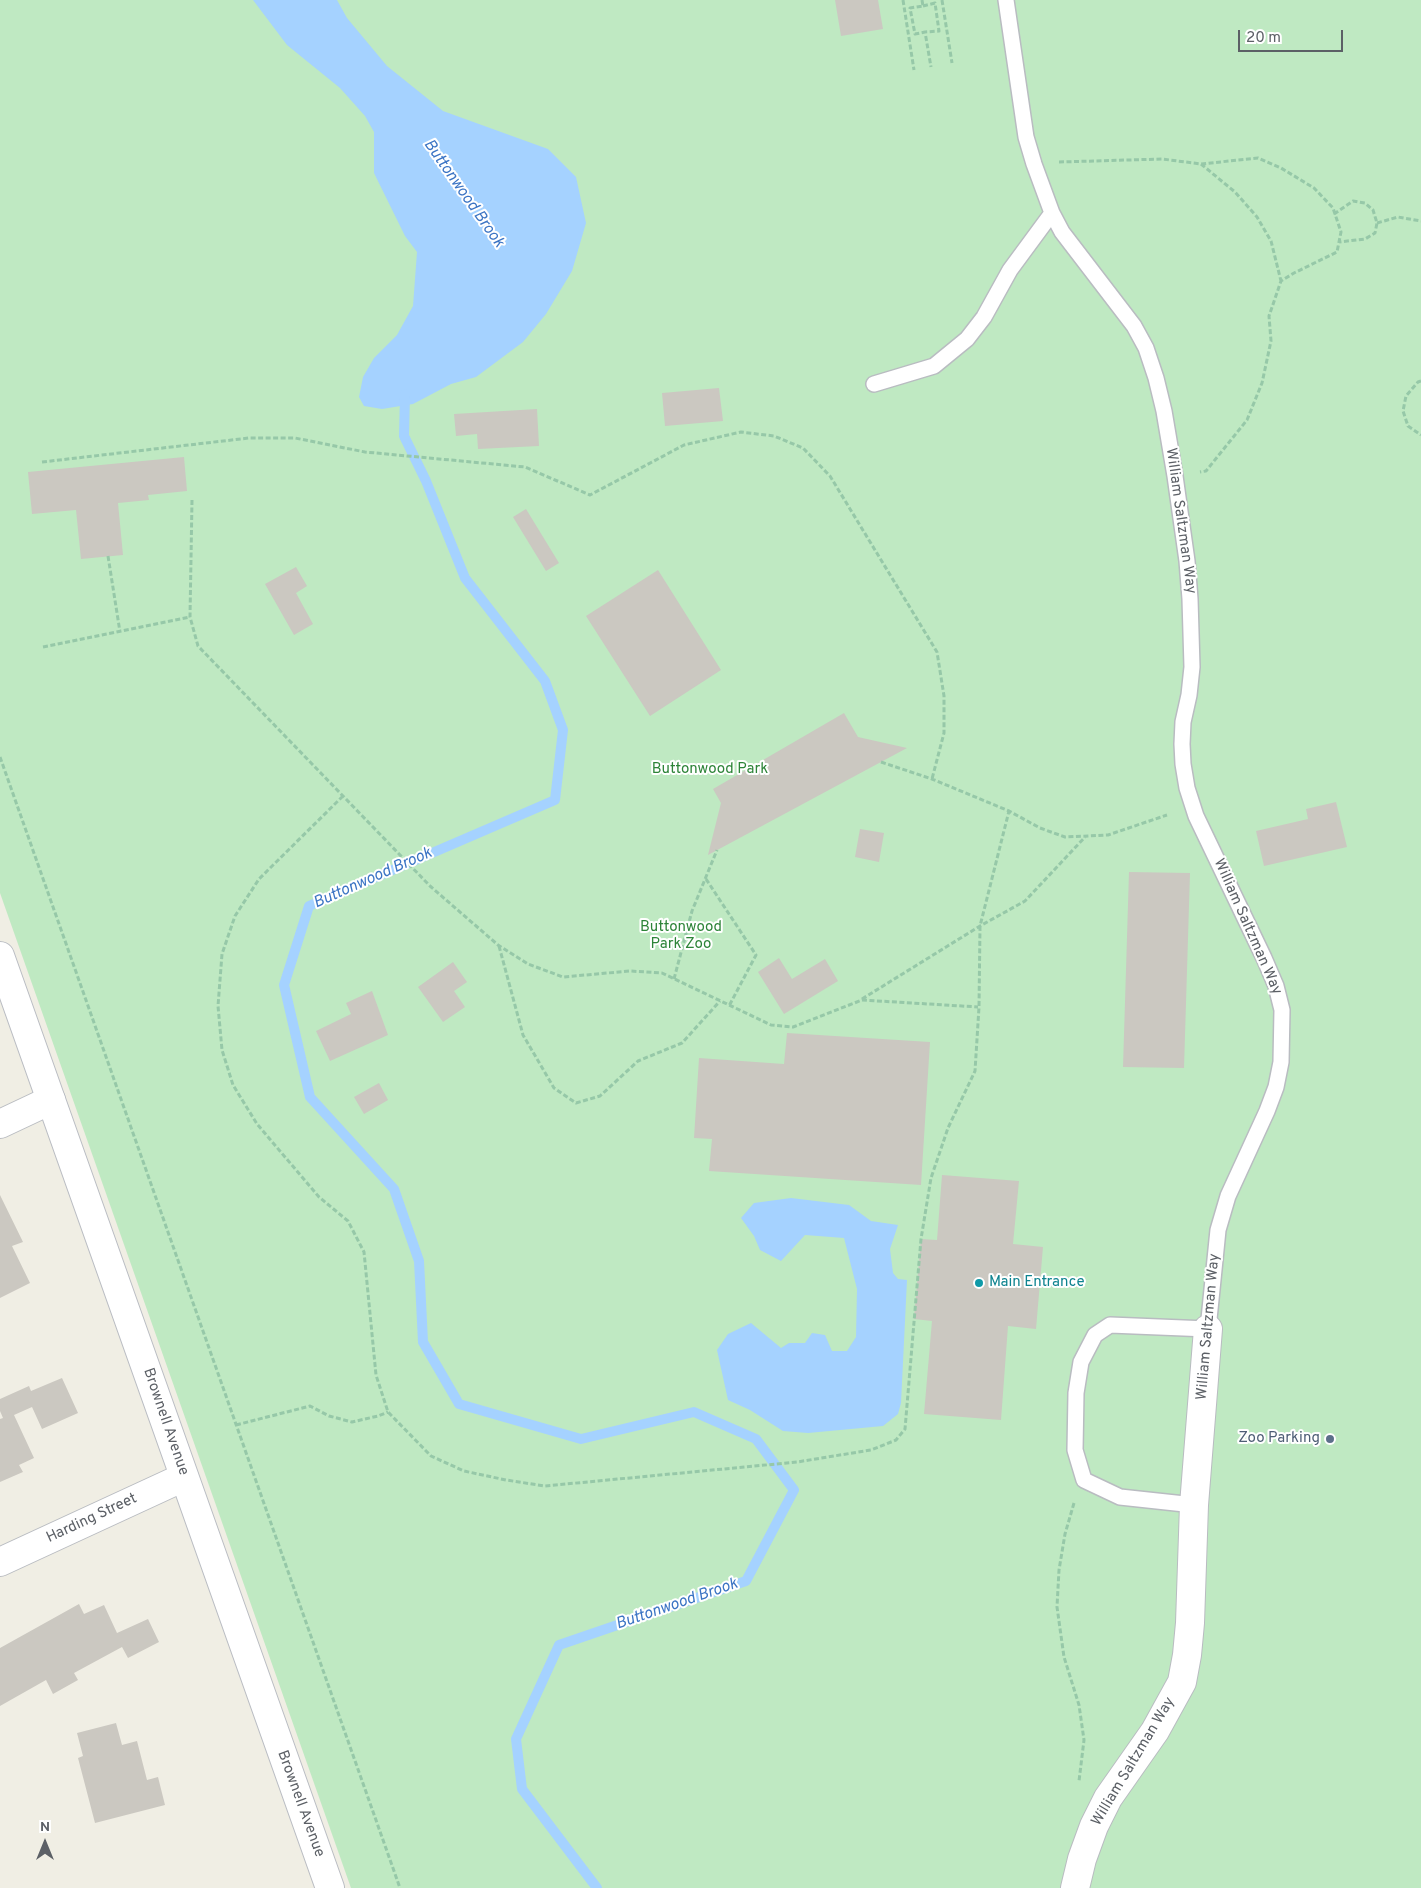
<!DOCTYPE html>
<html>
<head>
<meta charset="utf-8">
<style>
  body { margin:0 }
  #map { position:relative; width:1421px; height:1888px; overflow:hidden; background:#f0eee4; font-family:Overpass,sans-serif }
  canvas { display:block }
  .north { position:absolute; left:20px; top:1818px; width:50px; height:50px; -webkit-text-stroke:4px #fff; paint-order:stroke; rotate:0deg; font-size:14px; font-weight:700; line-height:20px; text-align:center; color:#5c6066 }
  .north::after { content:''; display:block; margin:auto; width:18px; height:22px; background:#5c6066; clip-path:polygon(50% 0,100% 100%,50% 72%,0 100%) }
  .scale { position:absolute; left:1238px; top:30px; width:105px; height:22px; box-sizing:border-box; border:2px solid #5c6066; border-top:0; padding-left:6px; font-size:15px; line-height:18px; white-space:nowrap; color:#5c6066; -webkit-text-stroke:4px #fff; paint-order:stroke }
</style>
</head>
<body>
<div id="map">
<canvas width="1421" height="1888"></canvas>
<div class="north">N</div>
<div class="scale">20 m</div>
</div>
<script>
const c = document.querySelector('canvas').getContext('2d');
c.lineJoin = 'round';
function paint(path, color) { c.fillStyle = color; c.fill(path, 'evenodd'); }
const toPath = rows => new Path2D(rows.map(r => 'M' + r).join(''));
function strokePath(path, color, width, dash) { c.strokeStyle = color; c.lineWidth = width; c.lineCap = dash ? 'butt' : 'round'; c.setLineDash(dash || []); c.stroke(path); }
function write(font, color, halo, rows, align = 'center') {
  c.font = font + ' Overpass,sans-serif'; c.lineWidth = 4; c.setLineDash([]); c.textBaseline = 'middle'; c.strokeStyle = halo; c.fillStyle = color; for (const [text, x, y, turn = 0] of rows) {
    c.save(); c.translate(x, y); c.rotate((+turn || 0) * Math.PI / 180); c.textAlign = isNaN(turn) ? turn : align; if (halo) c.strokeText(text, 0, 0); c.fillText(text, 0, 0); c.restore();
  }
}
const green = toPath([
  [0,0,1421,0,1421,1888,351,1888,0,893]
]);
const water = toPath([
  [253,0,337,0,347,18,387,66,443,111,548,149,576,177,586,223,572,271,546,314,523,342,476,377,451,384,413,404,382,409,364,406,359,397,363,377,374,358,397,335,413,306,417,252,405,236,374,173,374,132,365,116,340,88,287,45],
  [791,1198,849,1205,871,1221,898,1225,890,1249,893,1273,898,1279,907,1280,901,1403,898,1414,883,1426,808,1433,783,1431,750,1410,728,1400,717,1350,728,1334,751,1323,781,1348,789,1343,805,1343,812,1333,825,1335,832,1351,847,1351,856,1337,857,1289,844,1238,805,1235,781,1261,760,1250,754,1236,741,1218,754,1203]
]);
const stream = toPath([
  [405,394,404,436,426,481,465,578,545,681,563,730,555,800,309,906,284,985,310,1097,394,1189,419,1261,423,1342,459,1404,581,1439,694,1412,756,1439,794,1490,746,1581,559,1645,516,1739,522,1789,597,1888]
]);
const building = toPath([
  [835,0,878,0,883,29,841,36],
  [719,388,723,421,665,426,662,393],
  [537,409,539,446,478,449,477,434,456,436,454,414],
  [184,457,187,491,148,495,149,500,118,503,123,555,81,559,76,510,32,514,28,472],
  [526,509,559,563,546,571,513,517],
  [296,567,307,586,296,593,313,624,294,635,265,584],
  [658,570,721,670,650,716,586,616],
  [844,713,858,737,907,748,708,855,721,803,713,789],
  [1336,802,1347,847,1264,866,1256,831,1308,819,1306,809],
  [860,829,884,833,879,862,855,857],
  [1129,872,1190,873,1184,1068,1123,1067],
  [779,958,792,979,825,959,838,981,784,1014,758,972],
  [453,962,467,982,454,991,465,1007,443,1022,418,987],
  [372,991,388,1035,330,1061,316,1031,351,1014,346,1003],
  [787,1033,930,1042,921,1185,709,1171,712,1139,694,1138,699,1058,784,1064],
  [379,1083,388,1100,364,1114,354,1097],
  [942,1175,1019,1181,1013,1244,1043,1247,1036,1329,1008,1326,1001,1420,924,1414,932,1321,914,1319,921,1239,937,1240],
  [0,1195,23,1242,12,1246,30,1283,0,1298],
  [62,1378,78,1413,42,1429,32,1407,14,1415,34,1458,19,1465,23,1472,0,1482,0,1419,3,1418,0,1411,0,1399,29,1386,31,1391],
  [79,1604,84,1614,104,1605,117,1633,148,1619,159,1642,128,1658,122,1647,74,1673,78,1680,53,1694,46,1680,0,1706,0,1648],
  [116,1723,122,1745,137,1741,147,1780,158,1777,165,1805,95,1823,78,1758,83,1756,77,1733]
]);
const path = toPath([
  [903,0,914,70],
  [922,0,923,6,910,8,915,34,925,32,931,67],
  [942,0,952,63],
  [923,6,935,3,939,31,925,32],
  [1059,162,1162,159,1201,164,1258,158,1281,168,1314,188,1333,208,1341,232,1337,252,1294,273,1281,281,1269,316,1271,341,1262,383,1247,420,1206,471,1200,472],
  [1201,164,1235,192,1257,217,1271,241,1281,281],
  [1334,214,1353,201,1365,203,1373,210,1377,223,1375,233,1365,239,1339,242],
  [1377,223,1398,217,1421,221],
  [1421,381,1418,382,1406,396,1403,411,1408,426,1421,435],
  [42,462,249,438,295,438,365,452,525,467,590,495,684,445,741,432,774,436,803,448,830,476,937,652,944,696,944,733,932,779],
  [192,500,190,617,198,646,430,886,498,945,528,964,563,977,630,971,662,973,771,1025,793,1027,862,1000,978,1007],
  [108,556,120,632],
  [43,647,190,617],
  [0,757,400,1888],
  [881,762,932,779,1009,811,1040,828,1065,837,1108,835,1167,815],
  [343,796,259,879,235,916,222,954,218,1006,222,1050,233,1085,257,1124,319,1197,348,1221,364,1252,376,1375,388,1412,431,1456,464,1471,506,1480,545,1486,797,1462,871,1450,896,1440,905,1429,921,1239,931,1178,948,1128,975,1071,979,1007,980,926,1009,811],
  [706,879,756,955,729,1006],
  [499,946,523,1035,554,1088,576,1103,600,1096,638,1061,682,1043,720,1001],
  [674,979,692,911,717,850],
  [862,999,980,926,1025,901,1086,836],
  [236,1425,310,1406,329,1416,352,1422,378,1416,388,1412],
  [1074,1503,1065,1534,1059,1570,1057,1607,1064,1657,1079,1705,1084,1740,1079,1781]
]);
const service = toPath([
  [1006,0,1026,137,1034,164,1052,213,1062,232,1134,326,1146,348,1156,378,1164,411,1175,476,1187,561,1190,599,1192,667,1189,695,1183,722,1182,744,1183,764,1187,788,1196,816,1264,958,1276,986,1282,1010,1281,1062,1276,1087,1267,1111,1228,1196,1218,1230,1208,1329,1110,1325,1095,1335,1081,1362,1076,1393,1075,1450,1084,1480,1120,1497,1194,1505],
  [874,384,934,366,967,339,984,317,1010,270,1052,213]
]);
const minor = toPath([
  [0,1124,51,1100],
  [0,1562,184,1477],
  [1075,1888,1082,1859,1094,1826,1108,1798,1155,1731,1182,1682,1187,1655,1190,1623,1194,1505,1208,1329]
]);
const secondary = toPath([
  [0,956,330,1888]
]);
const markers = [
  [979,1283,5,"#0f9aa8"],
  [1330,1439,5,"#5c6f8a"]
];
const streetNames = [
  ["William Saltzman Way",1180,521,82],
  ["William Saltzman Way",1247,927,66],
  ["William Saltzman Way",1209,1327,-85],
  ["Brownell Avenue",165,1422,71],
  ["Harding Street",92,1519,-25],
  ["William Saltzman Way",1134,1762,-59],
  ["Brownell Avenue",300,1804,70]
];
const parkNames = [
  ["Buttonwood Park",710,770],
  ["Buttonwood",681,928],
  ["Park Zoo",681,945]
];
const cultureNames = [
  ["Main Entrance",989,1283]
];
const serviceNames = [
  ["Zoo Parking",1320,1439]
];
const waterNames = [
  ["Buttonwood Brook",463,194,55],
  ["Buttonwood Brook",373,879,-24],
  ["Buttonwood Brook",677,1605,-19]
];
paint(green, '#bfe9c2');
paint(water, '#a5d2ff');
strokePath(stream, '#a5d2ff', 10);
paint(building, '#cbc8c1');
strokePath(service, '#b9bcc1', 18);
strokePath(minor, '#b9bcc1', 30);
strokePath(secondary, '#babdc3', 30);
strokePath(path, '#96c8a8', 3, [5, 2.5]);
strokePath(service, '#fff', 15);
strokePath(minor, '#fff', 28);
strokePath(secondary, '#fff', 28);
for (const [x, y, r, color] of markers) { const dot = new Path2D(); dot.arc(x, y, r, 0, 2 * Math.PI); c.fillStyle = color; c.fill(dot); strokePath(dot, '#fff', 2); }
write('15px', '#5c6066', '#fff', streetNames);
write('15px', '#2d8438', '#fff', parkNames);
write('15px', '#0d838f', '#fff', cultureNames, 'left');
write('15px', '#4e5e75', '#fff', serviceNames, 'right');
write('italic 16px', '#3b74c4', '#fff', waterNames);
</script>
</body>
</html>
